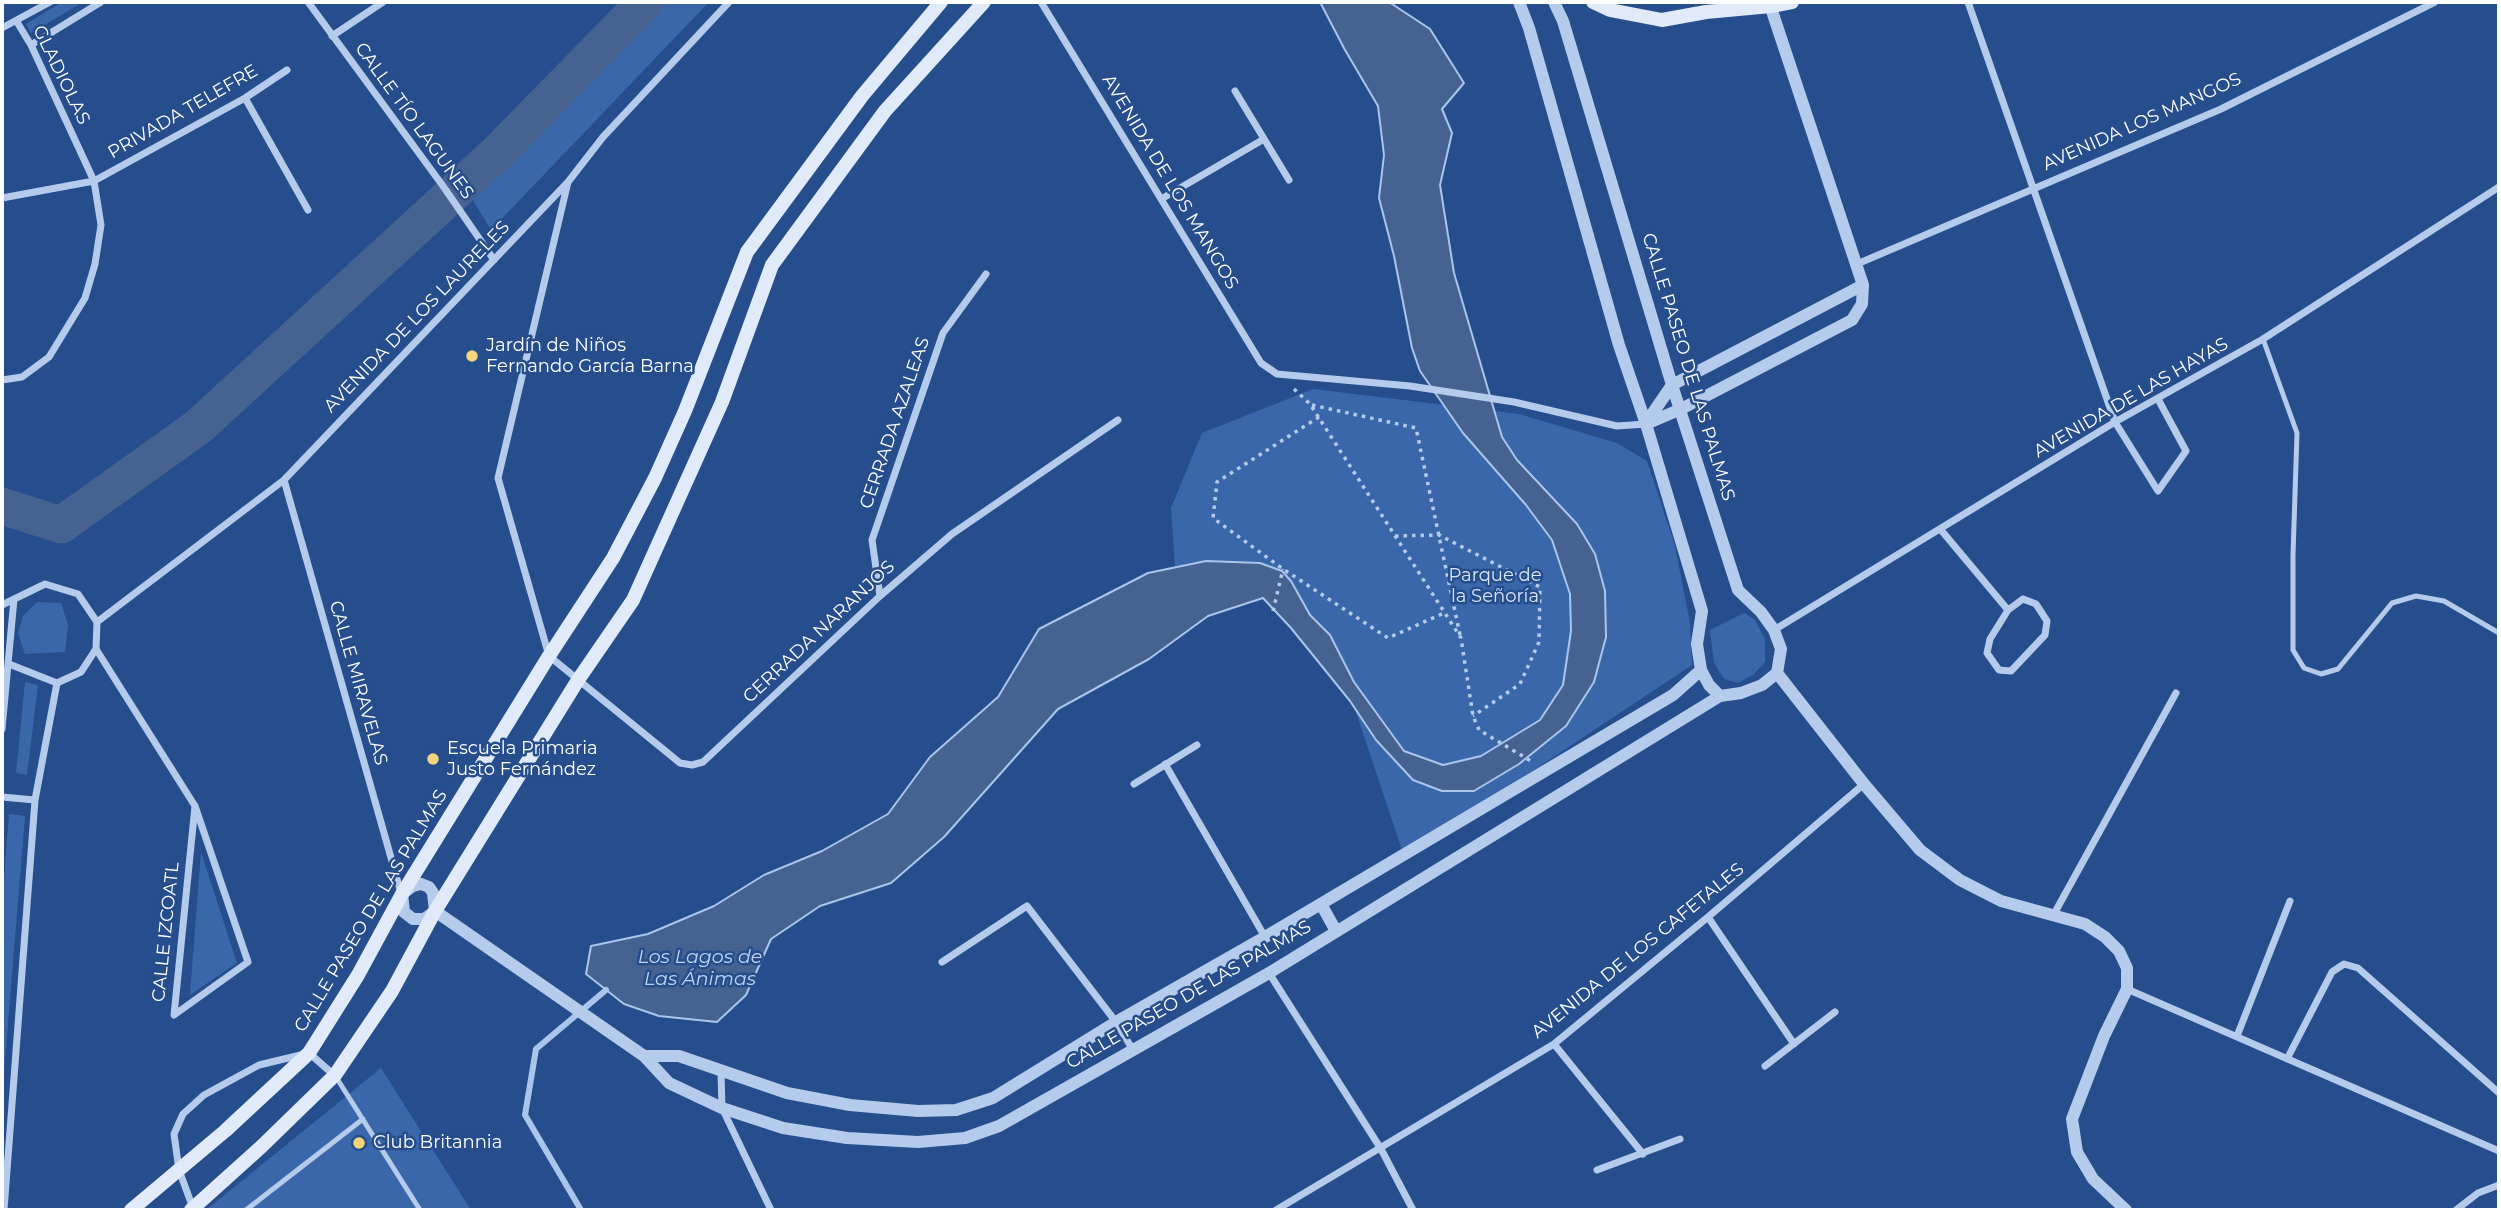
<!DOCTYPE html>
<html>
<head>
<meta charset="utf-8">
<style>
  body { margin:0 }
  #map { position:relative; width:2501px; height:1212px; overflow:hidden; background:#264e8d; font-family:Montserrat,sans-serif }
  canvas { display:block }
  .frame { position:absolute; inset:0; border:4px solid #fff; pointer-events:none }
</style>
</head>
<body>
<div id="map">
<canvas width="2501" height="1212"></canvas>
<div class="frame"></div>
</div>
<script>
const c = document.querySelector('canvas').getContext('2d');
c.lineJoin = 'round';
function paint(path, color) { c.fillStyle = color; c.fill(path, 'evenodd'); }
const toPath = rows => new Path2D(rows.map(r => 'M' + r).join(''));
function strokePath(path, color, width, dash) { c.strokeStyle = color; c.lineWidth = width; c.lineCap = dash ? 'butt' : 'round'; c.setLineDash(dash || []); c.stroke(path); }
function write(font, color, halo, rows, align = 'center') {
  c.font = font + ' Montserrat,sans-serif'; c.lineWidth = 5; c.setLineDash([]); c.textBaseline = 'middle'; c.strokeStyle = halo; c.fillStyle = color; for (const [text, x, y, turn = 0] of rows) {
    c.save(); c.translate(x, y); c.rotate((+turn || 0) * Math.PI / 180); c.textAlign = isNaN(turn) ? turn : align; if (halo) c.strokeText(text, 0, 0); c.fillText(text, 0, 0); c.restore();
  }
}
const green = toPath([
  [62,2,83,2,31,33,26,24],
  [653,2,709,2,491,230,468,192],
  [1313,389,1519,414,1617,443,1647,461,1675,546,1690,623,1692,665,1525,776,1402,850,1330,635,1310,615,1291,581,1206,561,1175,567,1171,508,1202,433],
  [37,602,61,603,68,625,65,652,25,654,18,633,23,616],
  [1744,613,1755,620,1765,639,1765,662,1753,675,1738,683,1724,679,1714,663,1710,630],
  [25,682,38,685,27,775,16,773],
  [9,814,25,816,2,1097,2,906],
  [201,852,237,963,190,995],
  [381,1068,471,1210,206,1210]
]);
const water = toPath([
  [1320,2,1389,2,1430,29,1464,83,1442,109,1452,133,1440,185,1454,273,1502,437,1517,460,1577,524,1595,554,1605,591,1606,637,1594,682,1566,726,1519,764,1474,791,1442,791,1413,780,1376,740,1350,701,1291,628,1263,598,1208,616,1149,659,1058,709,944,837,891,883,820,906,771,939,746,995,717,1022,659,1016,624,1004,586,974,591,946,648,934,714,906,764,875,822,851,888,814,930,757,998,697,1039,629,1148,573,1206,561,1260,563,1282,571,1291,581,1310,615,1330,635,1354,682,1404,751,1443,765,1481,756,1540,720,1563,685,1571,631,1570,594,1552,540,1526,505,1463,433,1420,371,1412,348,1394,256,1379,198,1384,155,1378,106,1345,50,1320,2]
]);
const stream = toPath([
  [581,1210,525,1115,536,1049,606,990]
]);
const river = toPath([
  [2,506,61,525,198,427,497,153,645,2]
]);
const path = toPath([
  [1294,389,1310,404,1461,638,1473,716,1479,730,1531,761],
  [1312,405,1416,428,1460,635],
  [1319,417,1217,482,1213,518,1283,569,1388,638,1444,613],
  [1395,536,1439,535,1540,587,1539,642,1520,684,1473,716],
  [1273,611,1283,569]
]);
const service = toPath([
  [2263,339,2297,433,2293,555,2293,650,2304,668,2321,674,2338,669,2392,603,2416,596,2444,601,2499,633],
  [336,1077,420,1210],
  [246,1210,363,1119]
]);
const minor = toPath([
  [308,2,443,186,494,260],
  [1041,2,1261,363,1277,374,1410,386,1514,402,1617,426,1646,424],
  [1968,2,2115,422,2158,491,2186,451,2158,399],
  [2,28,50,2],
  [332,36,383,2],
  [31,45,101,2],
  [1235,91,1289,180],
  [245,98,308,210],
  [568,182,498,478,549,656,680,763,692,765,703,762,880,596,952,534,1118,420],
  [2,198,94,181,245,98,287,70],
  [1163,198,1264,139],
  [1857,264,2221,109,2435,2],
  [2,380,22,377,49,357,85,298,95,264,101,225,94,181,31,45,17,22],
  [284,480,401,893],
  [1941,530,2008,610],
  [880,596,872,540,943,333,986,274],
  [2023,599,2036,604,2047,621,2045,635,2011,671,1999,670,1987,653,1990,639,2008,610,2023,599],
  [2,605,45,584,78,594,97,622,96,649,81,672,57,683,9,664],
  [97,622,284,480,568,182,603,137,729,2],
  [1774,630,2115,422,2263,339,2499,187],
  [96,649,195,806,248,962,174,1015,195,806],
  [2,729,14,599],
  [1165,764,1265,937],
  [1134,784,1197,745],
  [2,797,35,800],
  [2054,914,2176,693],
  [1708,917,1794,1044],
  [942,962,1027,906,1116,1022,1133,1050],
  [1269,973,1381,1149,1413,1210],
  [2127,989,2499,1151],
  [2237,1036,2290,901],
  [1554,1044,1643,1154],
  [2287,1059,2332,972,2344,964,2358,968,2499,1093],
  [1765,1066,1835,1012],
  [721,1072,722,1108,771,1210],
  [1597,1170,1680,1139],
  [193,1208,179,1170,174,1134,183,1114,204,1095,259,1065,309,1053,334,1075],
  [4,1210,35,800,57,683],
  [1276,1210,1554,1044,1708,917,1864,784],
  [2456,1210,2478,1193,2499,1185]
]);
const tertiary = toPath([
  [1519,2,1529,28,1619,345,1646,424,1702,611,1697,644,1701,670,1709,685,1720,696],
  [1646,423,1672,385,1863,285],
  [1646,424,1681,409,1852,320,1862,304,1863,285,1769,2],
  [1777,673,1864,784,1920,850,1960,880,2001,901,2085,924,2105,937,2119,951,2127,968,2127,989,2104,1036,2072,1119,2077,1152,2093,1179,2126,1210],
  [421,884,429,887,433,893,435,911,424,919,413,919,404,912,402,894,413,886,421,884],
  [1321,904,1336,931],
  [435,911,644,1056,669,1083,722,1108,783,1128,847,1138,918,1142,965,1138,999,1126,1269,973,1720,696,1741,693,1762,685,1777,673,1781,649,1774,630,1761,612,1738,590,1672,385,1563,21,1554,2],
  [644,1056,679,1056,787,1093,850,1105,918,1111,956,1110,993,1098,1116,1022,1265,937,1673,695,1701,670]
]);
const secondary = toPath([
  [1593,2,1610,10,1662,20,1706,12,1771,6,1792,2],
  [131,1210,225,1131,309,1053,358,975,402,894,549,656,613,558,655,478,685,411,747,252,862,96,941,2],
  [191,1210,261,1147,335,1075,392,991,435,911,578,680,633,600,722,402,772,265,885,111,984,2]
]);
const markers = [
  [472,356,7,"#f4d67a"],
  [433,759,7,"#f4d67a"],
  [359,1143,7,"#f4d67a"]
];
const streetNames = [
  ["GLADIOLAS",61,75,64],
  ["PRIVADA TELEFRE",183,112,-30],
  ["CALLE TÍO LAGUNES",414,121,54],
  ["AVENIDA LOS MANGOS",2142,122,-24],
  ["AVENIDA DE LOS MANGOS",1170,182,59],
  ["AVENIDA DE LOS LAURELES",417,317,-46],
  ["CALLE PASEO DE LAS PALMAS",1688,367,73],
  ["AVENIDA DE LAS HAYAS",2131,398,-30],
  ["CERRADA AZALEAS",895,423,-71],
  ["CERRADA NARANJOS",819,632,-43],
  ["CALLE MIRAVELAS",358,683,74],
  ["CALLE PASEO DE LAS PALMAS",371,911,-59],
  ["CALLE IZCOATL",166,932,-84],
  ["AVENIDA DE LOS CAFETALES",1638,951,-39],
  ["CALLE PASEO DE LAS PALMAS",1189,995,-30]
];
const poiNames = [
  ["Jardín de Niños",486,346],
  ["Fernando García Barna",486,367],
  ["Escuela Primaria",447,749],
  ["Justo Fernández",447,770],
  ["Club Britannia",373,1143]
];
const parkNames = [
  ["Parque de",1495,576],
  ["la Señoría",1495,597]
];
const waterNames = [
  ["Los Lagos de",700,957],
  ["Las Ánimas",700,979]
];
paint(green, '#3a67aa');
paint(water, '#466290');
strokePath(water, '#aac5eb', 2);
strokePath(stream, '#aac5eb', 6);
strokePath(river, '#466290', 37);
strokePath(path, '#b5cbeb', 3.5, [3.5, 5]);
strokePath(service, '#b5cbeb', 5);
strokePath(minor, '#b5cbeb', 7);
strokePath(tertiary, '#b5cbeb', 12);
strokePath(secondary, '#e0eaf9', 14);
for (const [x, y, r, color] of markers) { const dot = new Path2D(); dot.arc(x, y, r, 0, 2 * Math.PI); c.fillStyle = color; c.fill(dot); strokePath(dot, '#264e8d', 2.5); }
write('18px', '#fff', '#264e8d', streetNames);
write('18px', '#fff', '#264e8d', poiNames, 'left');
write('18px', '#dae6f8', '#264e8d', parkNames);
write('italic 19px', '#c1d5f2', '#264e8d', waterNames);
</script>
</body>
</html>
